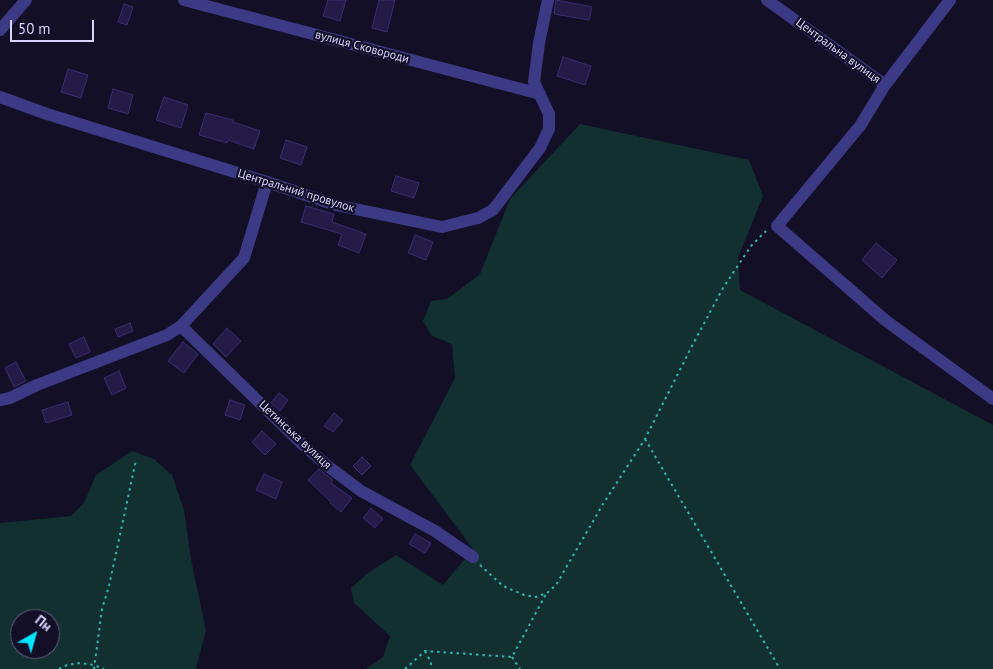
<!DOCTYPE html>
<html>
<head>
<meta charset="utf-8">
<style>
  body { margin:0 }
  #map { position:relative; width:993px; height:669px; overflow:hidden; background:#130f26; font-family:"PT Sans",sans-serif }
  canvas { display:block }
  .north { position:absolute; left:10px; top:609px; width:50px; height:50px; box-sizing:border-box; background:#130f26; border:1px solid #625e7d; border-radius:50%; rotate:38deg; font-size:14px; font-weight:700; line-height:20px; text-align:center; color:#d9d4ff }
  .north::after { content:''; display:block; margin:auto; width:18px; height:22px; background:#00e5ff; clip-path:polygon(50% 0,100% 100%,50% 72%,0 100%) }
  .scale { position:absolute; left:10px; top:20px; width:84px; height:22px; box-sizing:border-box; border:2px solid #d9d4ff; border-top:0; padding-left:6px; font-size:15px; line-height:18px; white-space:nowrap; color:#d9d4ff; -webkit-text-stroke:4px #130f26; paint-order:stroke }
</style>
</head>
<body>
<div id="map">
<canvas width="993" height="669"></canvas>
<div class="north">Пн</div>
<div class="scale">50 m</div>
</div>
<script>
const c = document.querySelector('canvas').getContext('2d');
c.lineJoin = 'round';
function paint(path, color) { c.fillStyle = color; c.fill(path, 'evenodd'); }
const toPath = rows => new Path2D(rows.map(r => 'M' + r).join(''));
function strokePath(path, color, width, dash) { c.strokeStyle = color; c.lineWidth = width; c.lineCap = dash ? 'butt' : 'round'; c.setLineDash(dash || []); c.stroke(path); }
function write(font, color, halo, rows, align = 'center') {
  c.font = font + ' "PT Sans",sans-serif'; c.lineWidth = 4.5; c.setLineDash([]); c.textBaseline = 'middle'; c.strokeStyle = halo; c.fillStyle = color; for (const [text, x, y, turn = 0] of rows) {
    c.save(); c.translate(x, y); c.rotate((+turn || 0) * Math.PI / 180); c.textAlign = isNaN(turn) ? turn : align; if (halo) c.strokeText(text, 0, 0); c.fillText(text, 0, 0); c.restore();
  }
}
const green = toPath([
  [580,124,749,160,763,196,738,258,740,290,993,425,993,669,366,669,383,657,390,636,354,603,351,588,368,573,396,555,443,585,473,549,410,465,455,378,452,344,432,336,423,321,431,301,447,299,480,274,510,199],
  [132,451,154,459,172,475,184,510,191,559,206,630,196,669,0,669,0,523,71,516,84,503,96,475],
  [20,619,50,619,50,649,20,649]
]);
const building = toPath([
  [328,0,346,0,340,21,323,16,328,0],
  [379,0,395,0,387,32,372,28,379,0],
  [556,0,592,7,589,20,554,14,556,0],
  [124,4,133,7,127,25,118,22,124,4],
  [563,57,591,66,585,85,557,76,563,57],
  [68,69,88,75,81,98,61,92,68,69],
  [113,89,133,95,128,114,108,108,113,89],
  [164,97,188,105,181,128,156,120,164,97],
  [206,113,233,120,233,122,260,131,254,149,228,140,227,143,199,135,206,113],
  [286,140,307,147,301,165,280,158,286,140],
  [396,176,419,183,414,198,391,191,396,176],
  [306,206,334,214,332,222,366,234,359,253,338,245,342,234,301,222,306,206],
  [415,235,433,242,426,260,408,253,415,235],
  [876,243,897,260,882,278,862,260,876,243],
  [130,323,133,331,118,337,115,329,130,323],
  [227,328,241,341,226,357,213,344,227,328],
  [84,337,90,352,76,358,69,344,84,337],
  [183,342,198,354,184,373,168,361,183,342],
  [16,362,26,381,14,387,5,368,16,362],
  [119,371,126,388,112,395,104,378,119,371],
  [279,393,288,400,280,411,271,403,279,393],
  [230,400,245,405,240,420,225,415,230,400],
  [68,402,72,415,46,423,42,410,68,402],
  [334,413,343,420,333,432,324,426,334,413],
  [262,431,276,444,265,455,252,442,262,431],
  [362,457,371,466,362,475,353,466,362,457],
  [319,469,333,480,331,483,352,498,341,512,330,503,331,502,308,480,319,469],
  [264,474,282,482,276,499,256,490,264,474],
  [371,508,383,519,375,528,363,518,371,508],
  [415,534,431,543,425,553,409,544,415,534]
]);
const path = toPath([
  [645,439,780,669],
  [480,565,503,586,524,595,536,597,547,593,556,585,603,504,645,439,693,344,723,288,751,246,766,231],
  [425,651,431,662,431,669],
  [512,657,520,669],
  [59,669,67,665,80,663,94,665,104,669],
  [94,669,102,609,109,586,136,460],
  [405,669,425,651,512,657,546,594]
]);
const street = toPath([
  [184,0,540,94],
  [767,0,885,85],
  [950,0,885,85,860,126,777,226,885,320,993,399],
  [0,30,26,0],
  [0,97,47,114,267,182,336,205,442,227,478,218,493,210,540,148,549,129,549,114,534,82,539,43,548,0],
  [181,326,301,443,329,467,361,491,435,531,473,557],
  [0,400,10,398,37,385,167,335,181,326,244,258,267,182]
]);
const streetNames = [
  ["вулиця Сковороди",362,47,15],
  ["Центральна вулиця",838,51,36],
  ["Центральний провулок",296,191,17],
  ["Цетинська вулиця",295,435,43]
];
paint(green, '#12302f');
paint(building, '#241b47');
strokePath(building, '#3b2d73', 1);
strokePath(path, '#2fb8b0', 2, [2.5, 4]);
strokePath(street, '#3d3a85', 12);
write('12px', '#d9d4ff', '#130f26', streetNames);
</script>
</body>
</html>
